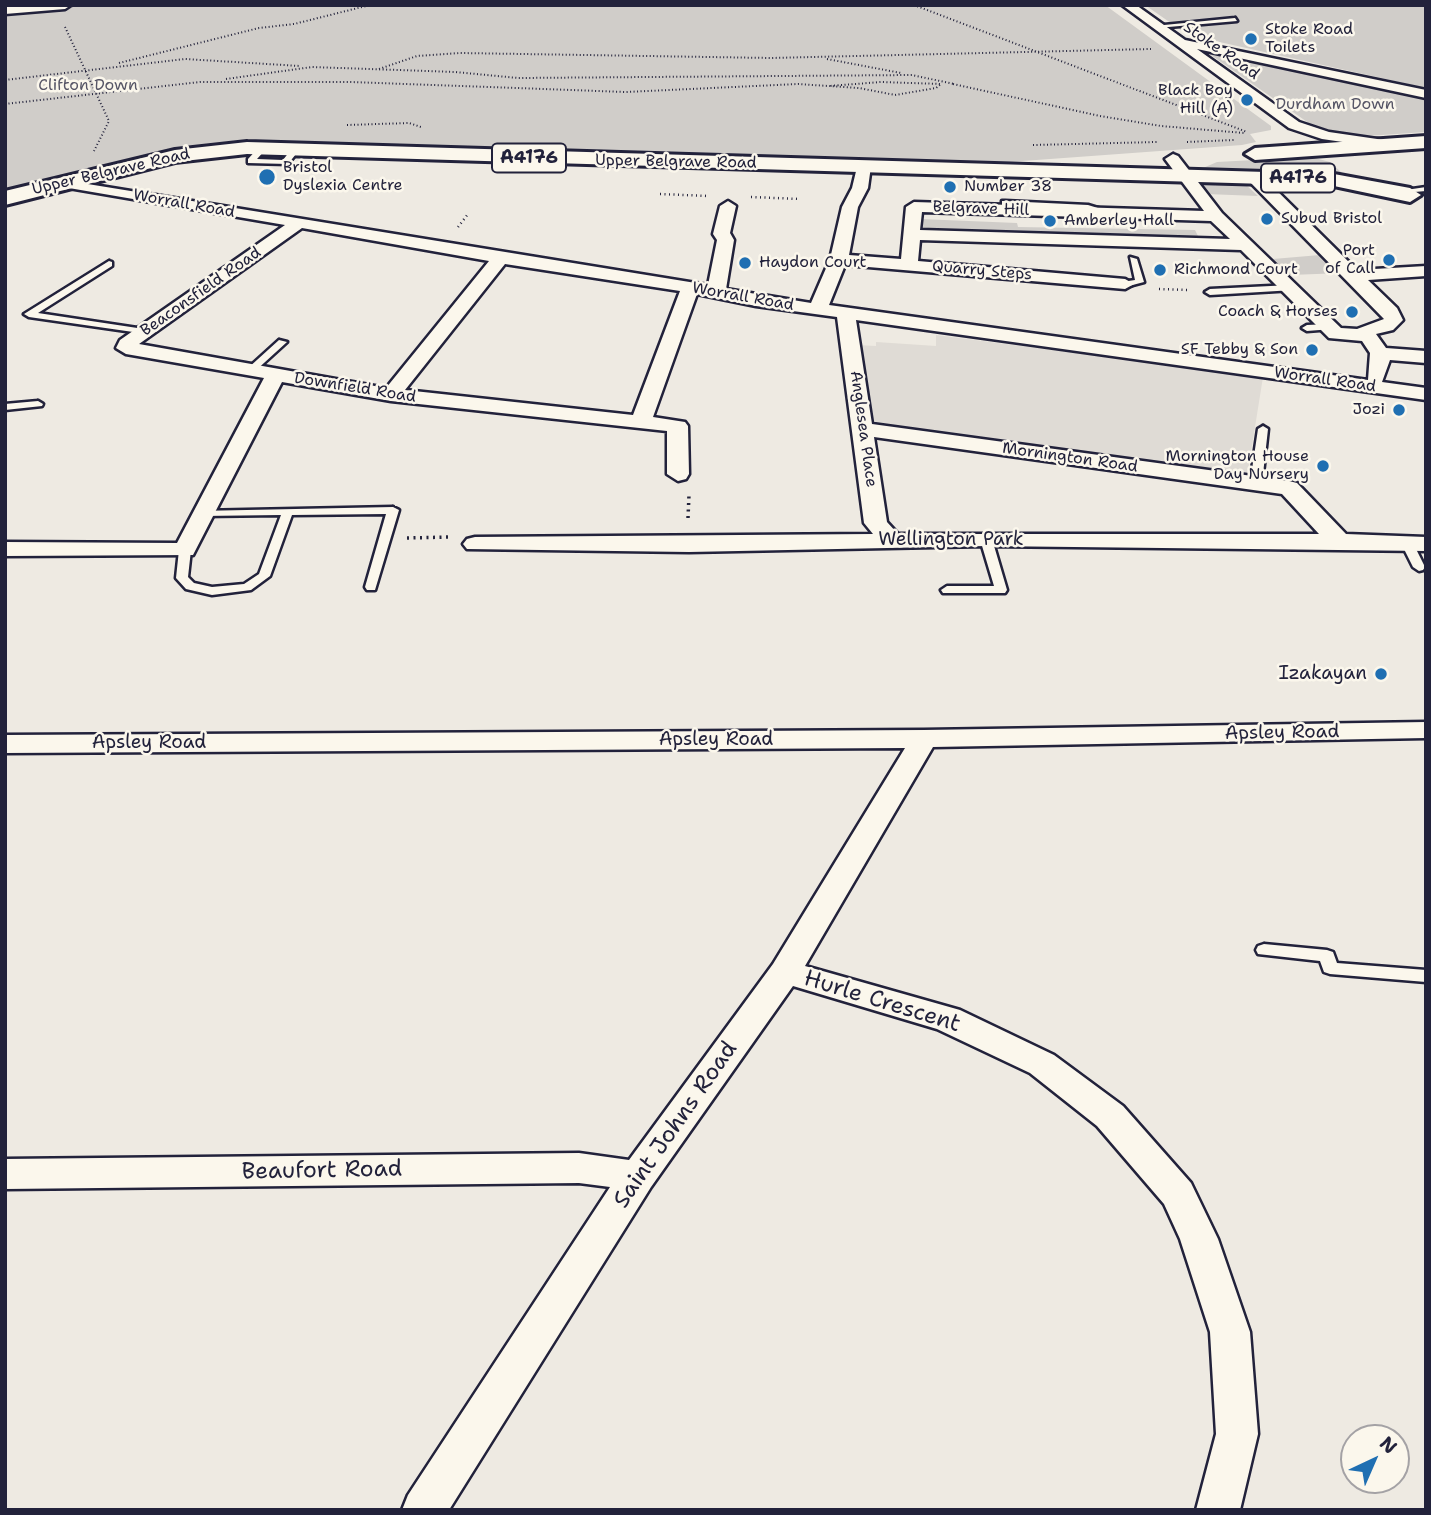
<!DOCTYPE html>
<html>
<head>
<meta charset="utf-8">
<style>
  body { margin:0 }
  #map { position:relative; width:1431px; height:1515px; overflow:hidden; background:#eeeae2; font-family:"Shantell Sans",sans-serif }
  canvas { display:block }
  .frame { position:absolute; inset:0; border:7px solid #22223b; pointer-events:none }
  .north { position:absolute; left:1340px; top:1424px; width:70px; height:70px; box-sizing:border-box; background:#fbf7ec; border:2px solid #a4a2a5; border-radius:50%; rotate:44deg; font-size:19px; font-weight:700; line-height:28px; text-align:center; color:#22223b }
  .north::after { content:''; display:block; margin:auto; width:24px; height:32px; background:#1f6fb2; clip-path:polygon(50% 0,100% 100%,50% 72%,0 100%) }
</style>
</head>
<body>
<div id="map">
<canvas width="1431" height="1515"></canvas>
<div class="frame"></div>
<div class="north">N</div>
</div>
<script>
const c = document.querySelector('canvas').getContext('2d');
c.lineJoin = 'round';
function paint(path, color) { c.fillStyle = color; c.fill(path, 'evenodd'); }
const toPath = rows => new Path2D(rows.map(r => 'M' + r).join(''));
function strokePath(path, color, width, dash) { c.strokeStyle = color; c.lineWidth = width; c.lineCap = dash ? 'butt' : 'round'; c.setLineDash(dash || []); c.stroke(path); }
function write(font, color, halo, rows, align = 'center') {
  c.font = font + ' "Shantell Sans",sans-serif'; c.lineWidth = 5; c.setLineDash([]); c.textBaseline = 'middle'; c.strokeStyle = halo; c.fillStyle = color; for (const [text, x, y, turn = 0] of rows) {
    c.save(); c.translate(x, y); c.rotate((+turn || 0) * Math.PI / 180); c.textAlign = isNaN(turn) ? turn : align; if (halo) c.strokeText(text, 0, 0); c.fillText(text, 0, 0); c.restore();
  }
}
const built = toPath([
  [936,335,1263,377,1247,477,873,422,857,345,876,346,876,342,936,346]
]);
const green = toPath([
  [5,5,1105,5,1271,126,1271,130,1250,134,1256,142,1242,145,1009,162,866,161,245,143,157,155,5,190],
  [1145,5,1426,5,1426,88,1188,35],
  [1211,51,1426,97,1426,132,1367,136,1345,134,1313,126,1208,53],
  [1311,157,1330,162,1342,173,1217,172,1203,168,1217,162],
  [1218,182,1245,184,1258,196,1206,194,1198,184],
  [920,219,1017,223,1018,227,1195,230,1198,236,1187,236,1188,240,919,231],
  [1320,255,1343,273,1290,275,1273,259]
]);
const pathFar2 = toPath([
  [914,5,1247,132],
  [65,27,109,121,94,151],
  [827,59,901,73],
  [119,63,259,28,294,24,370,5],
  [379,69,417,56,460,53,771,58,1151,49],
  [226,79,312,67,455,72,518,78,912,75,954,84],
  [5,80,185,59,300,66],
  [953,84,1100,116,1161,126,1244,133],
  [5,104,200,82,351,82,626,92,798,84,859,88,895,95,936,88,941,84,881,82,829,86],
  [347,125,409,123,421,127],
  [1187,142,1234,140],
  [1033,145,1157,142]
]);
const pathFar1 = toPath([
  [660,194,708,196],
  [751,197,800,199],
  [458,227,468,214],
  [1159,289,1189,290]
]);
const path = toPath([
  [688,518,689,495],
  [407,538,450,537]
]);
const lane = toPath([
  [1235,18,1237,21,1157,28,1154,26,1235,18],
  [260,146,267,148,257,159,283,160,293,147,300,149,288,164,248,163,248,159,260,146],
  [1426,187,1426,191,1403,193,1399,191,1426,187],
  [1005,201,1088,205,1114,213,1110,215,1088,209,1002,205,1002,201,1005,201],
  [1130,257,1137,259,1144,282,1125,287,1122,286,1122,282,1135,280,1130,257],
  [109,261,112,262,112,266,38,313,144,329,147,330,147,334,29,317,24,314,109,261],
  [1291,285,1296,288,1294,290,1210,295,1205,292,1210,289,1291,285],
  [1329,324,1334,327,1332,329,1307,331,1302,328,1307,325,1329,324],
  [279,340,287,342,253,373,247,373,247,369,279,340],
  [38,401,43,404,42,406,5,410,5,404,38,401],
  [1263,426,1268,429,1262,483,1256,486,1250,483,1258,429,1263,426],
  [393,507,399,510,375,590,367,590,365,587,386,514,292,515,270,576,251,590,212,595,186,589,176,578,179,550,185,546,191,550,188,577,194,583,212,587,244,584,259,574,281,515,202,516,198,515,198,511,393,507],
  [986,535,992,539,1007,590,1005,593,943,593,941,590,947,586,994,586,980,539,986,535],
  [1407,539,1413,543,1425,567,1423,570,1419,571,1413,567,1401,543,1407,539],
  [1264,944,1327,950,1333,952,1337,963,1426,970,1426,982,1330,974,1324,972,1320,961,1258,954,1256,950,1258,946,1264,944]
]);
const street = toPath([
  [71,5,65,9,5,14,5,6,71,5],
  [1122,5,1136,5,1185,40,1426,90,1426,98,1197,49,1299,122,1329,132,1384,140,1391,144,1384,148,1322,139,1289,128,1122,5],
  [1173,154,1178,156,1222,213,1341,328,1357,329,1384,319,1249,181,1249,175,1261,175,1357,270,1426,266,1426,276,1368,280,1397,308,1403,320,1393,330,1376,334,1386,348,1426,351,1426,363,1390,360,1382,382,1426,388,1426,400,856,320,872,424,1289,481,1297,483,1346,534,1426,537,1426,551,986,546,689,552,467,549,463,544,467,539,475,537,873,534,864,523,837,317,756,306,697,294,653,417,685,422,688,426,689,474,686,479,678,481,667,474,667,431,391,401,282,382,193,555,5,556,5,542,177,543,264,378,126,354,116,348,120,340,285,225,63,187,57,185,57,179,708,285,717,240,713,234,720,206,728,201,736,206,730,233,734,240,726,289,811,303,830,259,842,207,852,188,858,163,863,161,871,166,868,188,858,207,849,255,901,259,906,207,914,202,1204,211,1165,159,1173,154],
  [922,212,1211,221,1230,239,920,230,922,212],
  [302,228,489,261,386,388,139,344,302,228],
  [920,240,1241,250,1329,338,1362,341,1370,353,1368,380,829,305,845,265,1125,289,1134,284,1125,279,918,261,920,240],
  [505,264,680,291,633,415,405,390,505,264],
  [874,437,1282,494,1319,534,898,534,887,522,874,437],
  [1426,722,1426,738,933,747,805,966,960,1010,1054,1055,1123,1106,1191,1183,1218,1239,1250,1332,1258,1434,1240,1510,1196,1510,1216,1434,1210,1332,1180,1239,1164,1204,1097,1126,1030,1073,937,1029,793,986,651,1187,449,1510,402,1510,408,1495,610,1187,579,1183,5,1189,5,1159,579,1153,629,1160,773,964,905,748,5,753,5,735,924,730,1426,722]
]);
const primary = toPath([
  [1426,136,1426,148,1255,160,1245,154,1255,148,1426,136],
  [247,142,1334,174,1410,188,1421,195,1410,202,1334,186,247,154,175,162,5,205,5,191,175,150,247,142]
]);
const markers = [
  [1251,39,7,"#1f6fb2"],
  [1247,100,7,"#1f6fb2"],
  [267,177,9,"#1f6fb2"],
  [950,187,7,"#1f6fb2"],
  [1267,219,7,"#1f6fb2"],
  [1050,221,7,"#1f6fb2"],
  [1389,260,7,"#1f6fb2"],
  [745,263,7,"#1f6fb2"],
  [1160,270,7,"#1f6fb2"],
  [1352,312,7,"#1f6fb2"],
  [1312,350,7,"#1f6fb2"],
  [1399,410,7,"#1f6fb2"],
  [1323,466,7,"#1f6fb2"],
  [1381,674,7,"#1f6fb2"]
];
const farPoinames = [
  ["Stoke Road",1265,30],
  ["Toilets",1265,48],
  ["Black Boy",1233,91,"right"],
  ["Hill (A)",1233,109,"right"],
  ["Bristol",283,168],
  ["Dyslexia Centre",283,186],
  ["Number 38",964,187],
  ["Subud Bristol",1281,219],
  ["Amberley Hall",1064,221],
  ["Port",1375,251,"right"],
  ["of Call",1375,269,"right"],
  ["Haydon Court",759,263],
  ["Richmond Court",1174,270],
  ["Coach & Horses",1338,312,"right"],
  ["SF Tebby & Son",1298,350,"right"],
  ["Jozi",1385,410,"right"],
  ["Mornington House",1309,457,"right"],
  ["Day Nursery",1309,475,"right"]
];
const farStreetnames = [
  ["Stoke Road",1221,51,35],
  ["Upper Belgrave Road",676,162,1],
  ["Upper Belgrave Road",111,172,-13],
  ["Worrall Road",184,204,10],
  ["Belgrave Hill",981,209,2],
  ["Quarry Steps",982,271,5],
  ["Beaconsfield Road",201,292,-35],
  ["Worrall Road",743,297,10],
  ["Worrall Road",1325,380,8],
  ["Downfield Road",355,388,9],
  ["Anglesea Place",863,429,82],
  ["Mornington Road",1070,458,8]
];
const farParknames = [
  ["Clifton Down",88,86],
  ["Durdham Down",1335,105]
];
const shields = [
  [529,158,74],
  [1298,178,74]
];
const shieldNames = [
  ["A4176",529,158],
  ["A4176",1298,178]
];
const streetNames = [
  ["Wellington Park",951,540],
  ["Apsley Road",1282,733,-1],
  ["Apsley Road",716,740],
  ["Apsley Road",149,743]
];
const poiNames = [
  ["Izakayan",1367,674]
];
const nearStreetnames = [
  ["Hurle Crescent",882,1002,17],
  ["Saint Johns Road",676,1125,-55],
  ["Beaufort Road",322,1171,-1]
];
paint(built, '#dfdbd5');
paint(green, '#d0cdc9');
strokePath(lane, '#22223b', 5);
strokePath(street, '#22223b', 5);
strokePath(primary, '#22223b', 6);
strokePath(pathFar2, '#22223b', 2, [1, 2.5]);
strokePath(pathFar1, '#22223b', 2.5, [1, 3.5]);
strokePath(path, '#22223b', 3.5, [2, 4.5]);
paint(lane, '#fbf7ec');
paint(street, '#fbf7ec');
paint(primary, '#fbf7ec');
for (const [x, y, r, color] of markers) { const dot = new Path2D(); dot.arc(x, y, r, 0, 2 * Math.PI); c.fillStyle = color; c.fill(dot); strokePath(dot, '#fbf7ec', 2.5); }
write('16px', '#22223b', '#fbf7ec', farPoinames, 'left');
write('16px', '#22223b', '#fbf7ec', farStreetnames);
write('16px', '#565566', '#fbf7ec', farParknames);
for (const [x, y, w] of shields) { const box = new Path2D(); box.roundRect(x - w / 2, y - 14.5, w, 29, 5); c.fillStyle = '#fbf7ec'; c.fill(box); strokePath(box, '#22223b', 2); }
write('bold 18px', '#22223b', null, shieldNames);
write('19px', '#22223b', '#fbf7ec', streetNames);
write('19px', '#22223b', '#fbf7ec', poiNames, 'right');
write('23px', '#22223b', '#fbf7ec', nearStreetnames);
</script>
</body>
</html>
